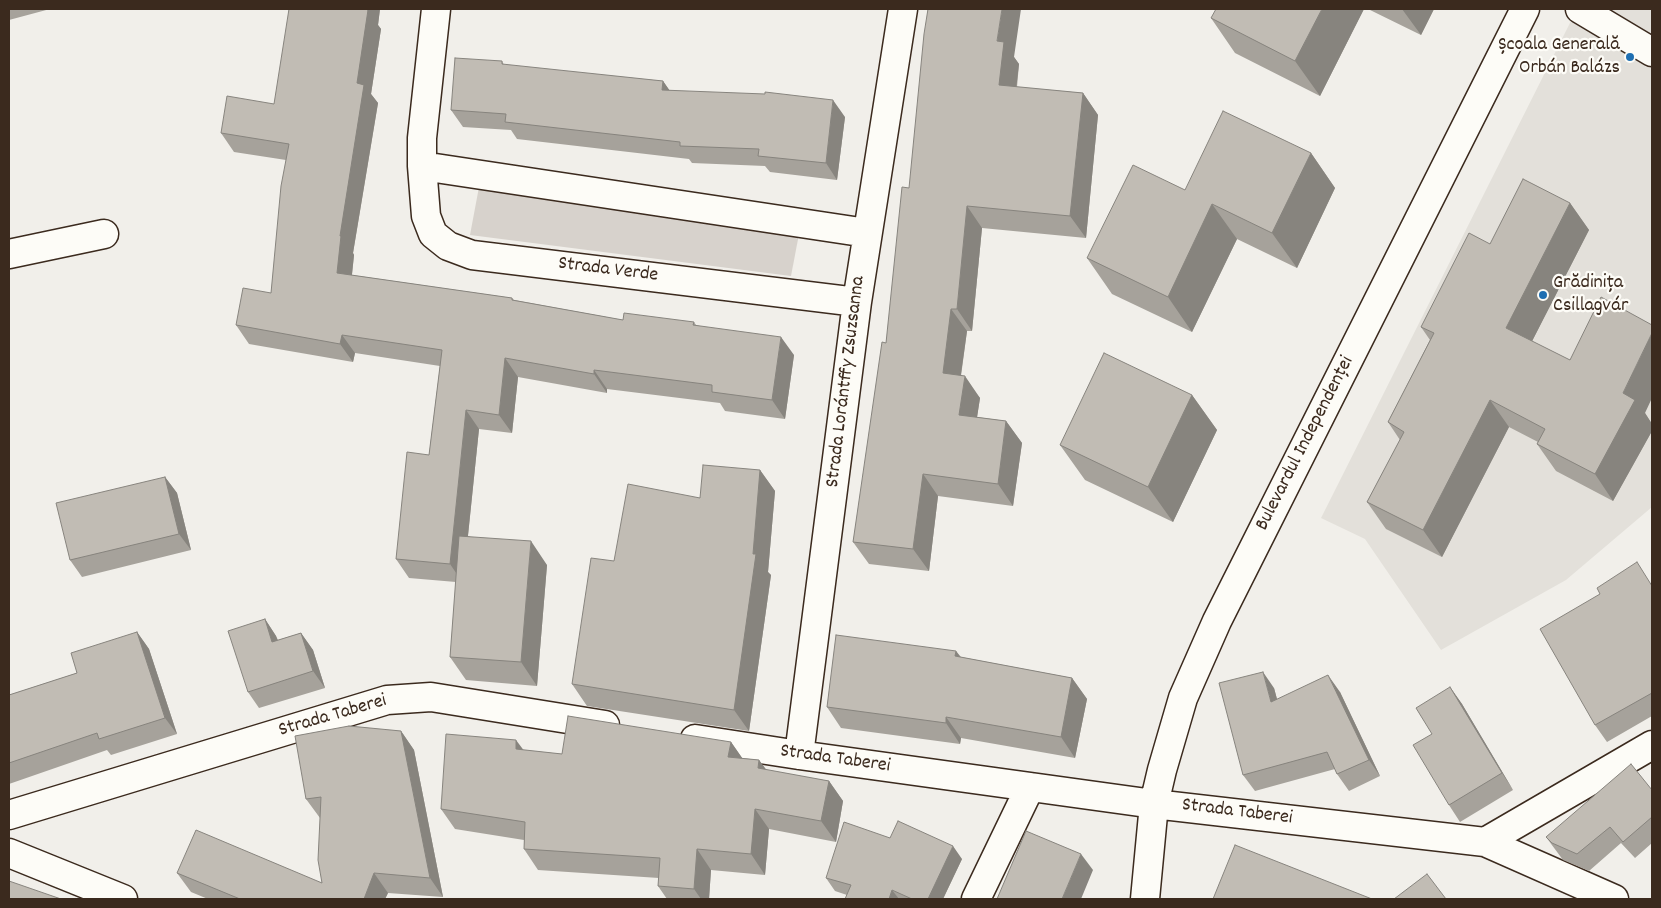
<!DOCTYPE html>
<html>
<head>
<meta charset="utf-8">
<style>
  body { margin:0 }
  #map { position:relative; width:1661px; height:908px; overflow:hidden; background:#f1efea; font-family:Dekko,sans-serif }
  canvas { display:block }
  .frame { position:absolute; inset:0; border:10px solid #3b2a1e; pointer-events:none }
</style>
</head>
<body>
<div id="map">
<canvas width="1661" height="908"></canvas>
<div class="frame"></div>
</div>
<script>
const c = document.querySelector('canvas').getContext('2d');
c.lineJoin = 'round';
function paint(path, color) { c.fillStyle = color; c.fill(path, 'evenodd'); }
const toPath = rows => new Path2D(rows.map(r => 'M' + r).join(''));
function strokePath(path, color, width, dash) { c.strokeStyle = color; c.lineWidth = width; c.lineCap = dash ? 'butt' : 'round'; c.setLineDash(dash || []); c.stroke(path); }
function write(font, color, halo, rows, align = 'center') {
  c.font = font + ' Dekko,sans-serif'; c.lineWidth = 4.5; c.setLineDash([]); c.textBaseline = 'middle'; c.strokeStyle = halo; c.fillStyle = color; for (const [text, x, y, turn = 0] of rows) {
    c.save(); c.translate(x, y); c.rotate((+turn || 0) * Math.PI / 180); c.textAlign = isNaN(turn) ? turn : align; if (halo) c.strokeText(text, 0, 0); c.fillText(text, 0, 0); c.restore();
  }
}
const built = toPath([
  [1577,9,1652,9,1652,507,1566,580,1441,650,1365,539,1321,518]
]);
const green = toPath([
  [479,187,799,234,791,276,470,235]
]);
const minor = toPath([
  [436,9,422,138,422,166,867,233],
  [1580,9,1652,52],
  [422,166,426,216,433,234,448,246,472,255,857,302],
  [9,254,104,234],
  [695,739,799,755,1154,804,1485,842,1652,745],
  [799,755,857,302,903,9],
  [9,815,387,700,431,697,605,725],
  [1485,842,1614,899],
  [9,853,123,899],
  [976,899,1030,787],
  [1145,899,1154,804,1162,770,1183,698,1217,621,1525,9]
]);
const wall = toPath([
  [9,9,50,9,9,20],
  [380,9,378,25,381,29,371,94,378,103,353,253,354,255,352,275,512,298,514,300,623,320,694,322,696,325,794,355,785,419,725,411,720,403,607,389,607,393,518,377,512,433,479,429,468,536,547,565,537,686,466,680,450,657,456,582,409,578,396,559,429,455,440,366,355,353,353,362,249,344,236,325,271,293,286,160,234,152,221,133,274,104],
  [1364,9,1320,96,1235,53,1211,18],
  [1368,9,1434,9,1421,35],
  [1014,57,1019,64,1017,87,1083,93,1098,115,1086,238,982,228,972,331,967,331,961,376,980,398,977,417,1006,421,1022,443,1013,506,938,496,929,571,869,564,853,542,886,343,909,188],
  [502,61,504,65,663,81,669,90,845,117,837,180,770,172,765,166,692,163,689,159,517,139,511,130,463,127,451,110],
  [1311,153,1335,188,1297,268,1237,239,1192,332,1112,294,1087,258],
  [1570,203,1589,230,1532,341,1645,413,1652,424,1652,431,1613,501,1556,471,1537,444,1538,442,1509,427,1442,557,1386,529,1367,502,1400,440,1388,422,1430,340,1421,327,1490,244],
  [1192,395,1217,430,1173,522,1085,480,1060,445],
  [760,470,775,491,768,572,771,575,749,731,587,706,572,684,614,561,700,498],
  [165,477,177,493,191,550,82,577,70,560],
  [1652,585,1652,716,1607,742,1595,725],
  [265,619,276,636,278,640,301,633,313,650,325,688,259,708,248,692],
  [137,632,149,649,177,734,111,755,107,750,9,784,9,695,77,673],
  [956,651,961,657,1072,678,1087,699,1075,758,961,738,960,744,841,728,827,707],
  [1450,687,1462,704,1513,790,1460,822,1449,805,1432,734],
  [1274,688,1277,699,1340,692,1380,776,1349,791,1337,774,1335,769,1255,791,1243,775],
  [401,731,414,750,443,897,388,893,385,899,208,899,191,892,177,873,322,883,320,818,306,799],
  [731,742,742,758,759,760,766,770,829,781,843,801,836,842,769,829,765,875,711,870,709,899,667,899,658,886,659,878,538,870,524,849,524,840,455,829,441,809,523,750,562,754],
  [1652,790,1652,843,1635,858,1621,843,1589,871,1563,860,1546,837],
  [890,838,962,859,943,899,845,899,847,895,835,891,826,878]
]);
const shadedWall = toPath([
  [365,9,380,9,378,25,381,29,371,94,378,103,353,253,354,255,350,292,337,273,340,236],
  [1002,9,1021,9,1014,57,1019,64,1014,107,999,85,997,41],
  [1322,9,1364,9,1320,96,1295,61],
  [1402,9,1434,9,1421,35],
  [663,81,675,98,662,90],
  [1083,93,1098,115,1086,238,1070,216],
  [833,100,845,117,837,180,826,163],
  [1311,153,1335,188,1297,268,1272,233],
  [1570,203,1589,230,1525,355,1506,328],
  [1212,204,1237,239,1192,332,1168,297],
  [967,206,982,228,972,331,957,309],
  [951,309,967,331,958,395,943,373],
  [1652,333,1652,398,1645,413,1652,424,1652,431,1613,501,1595,474,1623,393],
  [342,335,355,353,353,362,340,344],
  [781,337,794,355,785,419,772,400],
  [505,358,518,377,512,433,499,415],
  [594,370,607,389,607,393,594,374],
  [965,376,980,398,974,437,959,415],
  [1192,395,1217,430,1173,522,1148,487],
  [1490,400,1509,427,1442,557,1423,530],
  [466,410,479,429,463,583,450,564],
  [1006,421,1022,443,1013,506,998,484],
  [760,470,775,491,768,572,771,575,749,731,734,710,753,554],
  [923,474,938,496,929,571,913,549],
  [165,477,177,493,191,550,179,534],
  [531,541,547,565,537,686,521,662],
  [265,619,276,636,284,658,272,642],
  [137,632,149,649,177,734,165,718],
  [301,633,313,650,325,688,313,671],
  [956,651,971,672,955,656],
  [1263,672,1274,688,1282,718,1271,702],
  [1328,675,1340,692,1380,776,1369,760],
  [1072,678,1087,699,1075,758,1061,737],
  [1450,687,1462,704,1513,790,1502,773],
  [946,717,961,738,960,744,946,723],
  [401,731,414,750,443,897,430,878],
  [516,740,531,760,516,749],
  [731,742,745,762,728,757],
  [759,760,774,780,758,768],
  [829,781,843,801,836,842,821,821],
  [755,809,769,829,765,875,751,854],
  [953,846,962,859,943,899,928,899],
  [697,849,711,870,709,899,701,899,694,889],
  [1081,854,1093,870,1081,899,1062,899],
  [374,873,388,893,385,899,364,899],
  [892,890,899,899,889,899]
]);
const building = toPath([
  [289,9,365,9,368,10,357,83,364,85,340,236,341,236,337,273,512,298,512,300,623,320,624,313,694,322,693,325,781,337,772,400,712,392,712,385,594,370,594,374,505,358,499,415,466,410,450,564,396,559,407,452,429,455,442,350,342,335,340,344,236,325,243,288,271,293,281,186,289,144,221,133,227,96,274,104,289,9],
  [928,9,1002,9,997,41,1004,42,999,85,1083,93,1070,216,967,206,957,309,951,309,943,373,965,376,959,415,1006,421,998,484,923,474,913,549,853,542,882,342,886,343,902,187,909,188,924,34,928,9],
  [1216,9,1322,9,1295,61,1211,18,1216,9],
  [455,58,502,61,502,64,663,81,662,90,765,94,765,92,833,100,826,163,758,156,759,149,680,146,680,142,505,122,506,114,451,110,455,58],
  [1223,111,1311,153,1272,233,1212,204,1168,297,1087,258,1133,165,1185,190,1223,111],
  [1523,179,1570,203,1506,328,1570,360,1601,297,1652,325,1652,333,1623,393,1635,400,1595,474,1537,444,1545,429,1490,400,1423,530,1367,502,1404,432,1388,422,1434,333,1421,327,1469,233,1490,244,1523,179],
  [1104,353,1192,395,1148,487,1060,445,1104,353],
  [703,465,760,470,753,554,756,554,734,710,572,684,591,558,614,561,628,484,700,498,703,465],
  [165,477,179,534,70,560,56,503,165,477],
  [459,536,531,541,521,662,450,657,459,536],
  [1637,562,1652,586,1652,693,1595,725,1540,629,1600,594,1597,588,1637,562],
  [265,619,272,642,301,633,313,671,248,692,228,631,265,619],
  [137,632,165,718,99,739,97,733,9,763,9,695,77,673,71,653,137,632],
  [836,635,956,651,955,656,1072,678,1061,737,946,717,946,723,827,707,836,635],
  [1263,672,1271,702,1328,675,1369,760,1337,774,1327,752,1243,775,1219,683,1263,672],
  [1450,687,1502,773,1449,805,1413,745,1432,734,1416,708,1450,687],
  [568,716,731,742,728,757,759,760,758,768,829,781,821,821,755,809,751,854,697,849,694,889,658,886,660,858,524,849,525,822,441,809,446,734,516,740,516,749,562,754,568,716],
  [349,726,401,731,430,878,374,873,364,899,240,899,177,873,196,830,322,883,318,860,321,797,306,799,295,736,349,726],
  [1631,764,1652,790,1652,817,1623,842,1610,827,1577,854,1552,843,1546,837,1631,764],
  [898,821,953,846,928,899,912,899,892,890,889,899,845,899,851,885,826,878,844,822,890,838,898,821],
  [1026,831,1081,854,1062,899,997,899,1026,831],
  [1235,845,1372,899,1213,899,1235,845],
  [1427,874,1446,899,1394,899,1427,874],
  [9,881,61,899,9,899,9,881]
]);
const markers = [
  [1630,57,5,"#1f6fb2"],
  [1543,295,5,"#1f6fb2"]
];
const poiNames = [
  ["Școala Generală",1620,46],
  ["Orbán Balázs",1620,69],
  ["Grădinița",1553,284,"left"],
  ["Csillagvár",1553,307,"left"]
];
const streetNames = [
  ["Strada Verde",608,271,7],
  ["Strada Lorántffy Zsuzsanna",847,382,-83],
  ["Bulevardul Independenței",1306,444,-63],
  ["Strada Taberei",333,717,-16],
  ["Strada Taberei",835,760,8],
  ["Strada Taberei",1237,813,7]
];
paint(built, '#e3e0da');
paint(green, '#d7d2cc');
strokePath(minor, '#3b2a1e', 31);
strokePath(minor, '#fdfcf7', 28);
paint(wall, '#a6a29b');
paint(shadedWall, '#87847e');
paint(building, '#c1bcb4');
strokePath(building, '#87847e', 1);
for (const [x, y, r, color] of markers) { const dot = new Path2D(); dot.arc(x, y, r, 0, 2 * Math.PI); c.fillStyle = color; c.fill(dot); strokePath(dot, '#fdfcf7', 2); }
write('20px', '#3b2a1e', '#fdfcf7', poiNames, 'right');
write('20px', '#3b2a1e', '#fdfcf7', streetNames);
</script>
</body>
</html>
